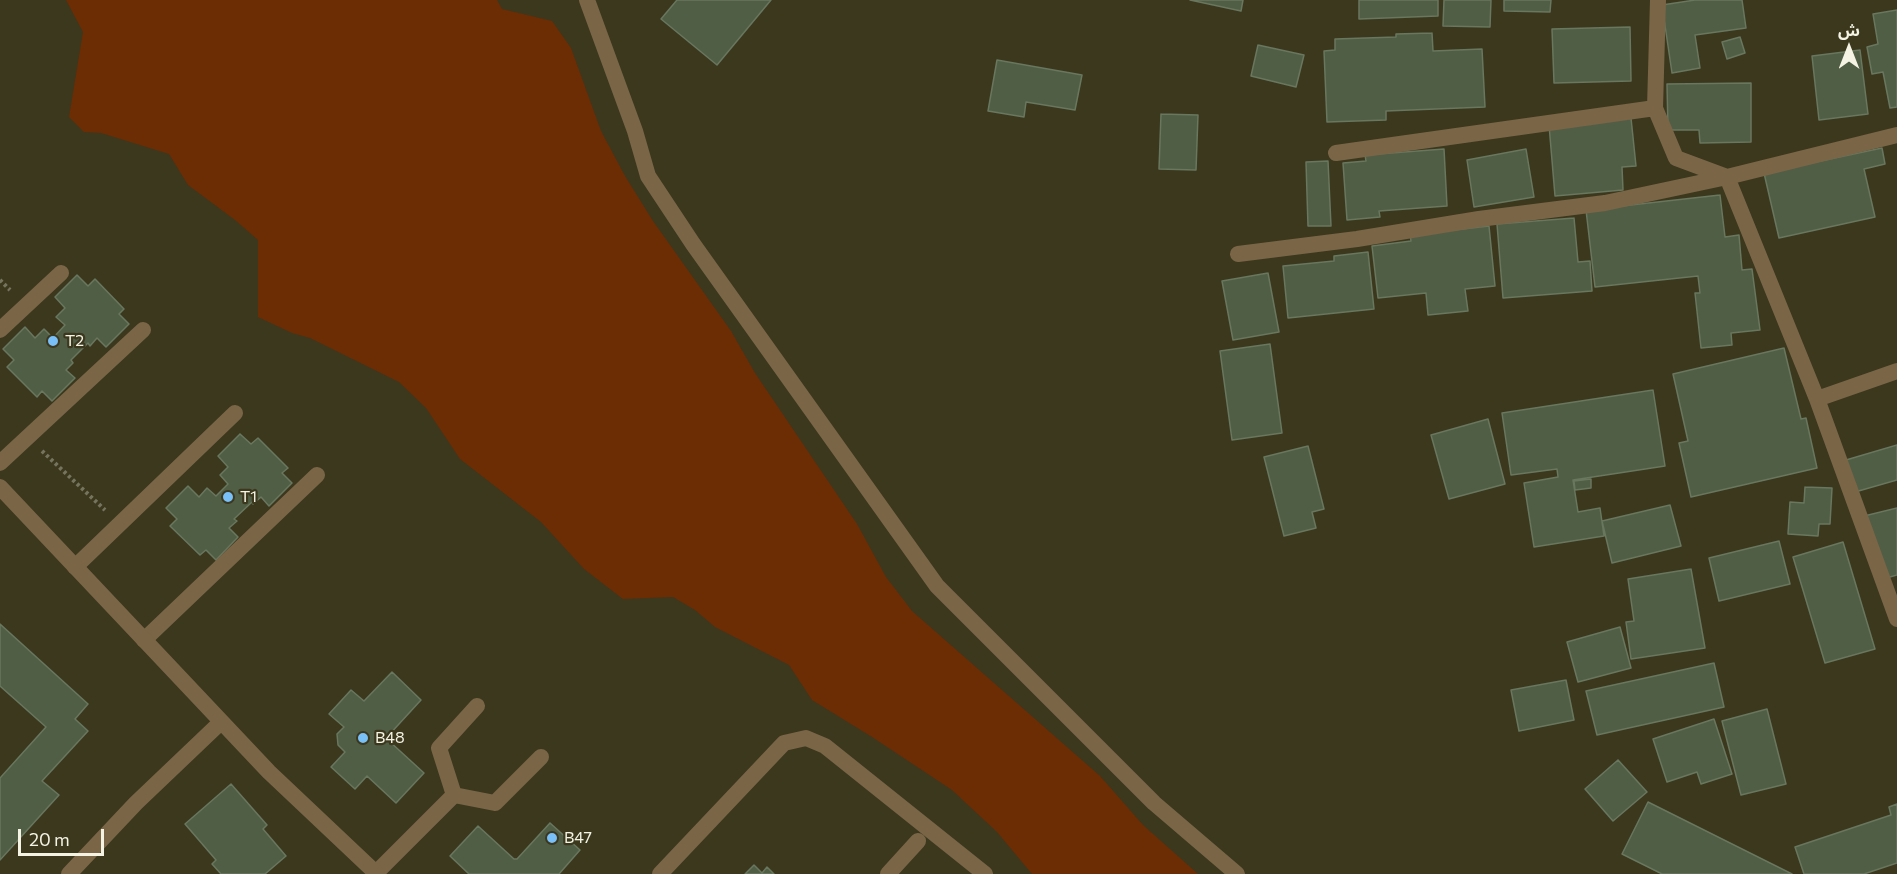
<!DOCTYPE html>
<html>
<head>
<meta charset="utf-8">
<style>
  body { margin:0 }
  #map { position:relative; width:1897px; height:874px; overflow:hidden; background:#3b381e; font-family:Commissioner,"Noto Sans Arabic",sans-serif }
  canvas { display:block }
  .north { position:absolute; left:1819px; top:18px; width:60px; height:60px; -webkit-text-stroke:4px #3b381e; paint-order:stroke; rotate:0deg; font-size:16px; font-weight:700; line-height:24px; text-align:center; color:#f4f3e4 }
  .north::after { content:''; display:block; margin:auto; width:21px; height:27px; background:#f4f3e4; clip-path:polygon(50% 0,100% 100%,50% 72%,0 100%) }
  .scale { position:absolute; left:18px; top:829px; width:86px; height:27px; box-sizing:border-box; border:3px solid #f4f3e4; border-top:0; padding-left:8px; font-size:18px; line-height:21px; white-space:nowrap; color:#f4f3e4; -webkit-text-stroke:4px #3b381e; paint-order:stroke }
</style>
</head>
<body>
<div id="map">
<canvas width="1897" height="874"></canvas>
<div class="north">ش</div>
<div class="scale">20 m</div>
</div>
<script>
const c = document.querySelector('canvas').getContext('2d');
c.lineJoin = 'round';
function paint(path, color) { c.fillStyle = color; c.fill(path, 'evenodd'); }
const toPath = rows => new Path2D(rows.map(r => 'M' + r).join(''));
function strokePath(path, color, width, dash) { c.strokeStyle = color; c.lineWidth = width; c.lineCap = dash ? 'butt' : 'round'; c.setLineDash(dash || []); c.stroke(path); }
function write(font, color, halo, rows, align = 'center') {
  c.font = font + ' Commissioner,sans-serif'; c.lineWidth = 4.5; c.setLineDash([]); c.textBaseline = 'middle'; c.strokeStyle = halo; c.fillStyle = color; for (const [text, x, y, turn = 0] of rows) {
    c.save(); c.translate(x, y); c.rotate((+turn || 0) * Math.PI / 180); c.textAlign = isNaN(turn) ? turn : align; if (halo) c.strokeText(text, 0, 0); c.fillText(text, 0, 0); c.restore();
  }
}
const green = toPath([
  [66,0,497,0,502,9,552,21,571,48,601,131,625,176,653,221,731,331,755,373,857,524,886,577,912,611,1100,776,1143,825,1198,874,1032,874,997,832,952,790,872,737,812,700,789,665,715,627,695,610,673,597,623,599,584,569,541,522,460,459,426,408,399,382,310,338,292,333,258,317,258,240,235,220,188,185,169,154,101,133,84,132,69,117,83,32]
]);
const building = toPath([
  [677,0,771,0,717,65,661,19,677,0],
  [1190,0,1243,0,1241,11,1190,0],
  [1359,0,1438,0,1438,16,1359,19,1359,0],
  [1444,0,1491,0,1490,27,1443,26,1444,0],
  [1504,0,1551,0,1550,12,1504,11,1504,0],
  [1695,0,1742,0,1746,28,1695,35,1700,68,1672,73,1662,5,1695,0],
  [1897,10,1897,107,1890,108,1883,72,1872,74,1867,47,1878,44,1873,14,1897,10],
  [1630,27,1631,81,1554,83,1552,29,1630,27],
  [1432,33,1433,51,1482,49,1485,107,1386,111,1386,120,1327,122,1324,51,1335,50,1335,39,1396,37,1396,34,1432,33],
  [1740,37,1745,53,1727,59,1722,42,1740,37],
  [1258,45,1304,55,1296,87,1251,76,1258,45],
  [1860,50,1868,114,1819,120,1812,56,1860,50],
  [997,60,1082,75,1075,110,1026,102,1024,117,988,111,997,60],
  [1751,83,1751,142,1700,143,1699,130,1668,130,1667,84,1751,83],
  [1161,114,1198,115,1196,170,1159,169,1161,114],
  [1631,118,1636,166,1622,167,1623,190,1555,196,1549,125,1631,118],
  [1882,148,1885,164,1864,169,1875,217,1779,238,1764,173,1882,148],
  [1444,149,1447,206,1379,211,1380,217,1347,220,1343,163,1366,161,1365,155,1444,149],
  [1526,149,1534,197,1474,207,1467,160,1526,149],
  [1328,161,1331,226,1308,226,1306,162,1328,161],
  [1720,195,1725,237,1739,235,1742,270,1752,269,1760,330,1731,333,1732,345,1701,348,1695,293,1700,293,1698,276,1595,287,1586,210,1720,195],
  [1574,218,1578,262,1590,261,1592,291,1503,298,1497,224,1574,218],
  [1489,226,1495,286,1465,289,1468,311,1428,315,1426,293,1378,298,1372,246,1411,241,1410,235,1489,226],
  [1368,252,1374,309,1288,318,1283,266,1334,261,1334,256,1368,252],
  [1268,273,1279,332,1233,340,1222,281,1268,273],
  [77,275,88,286,95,279,124,309,119,314,129,324,106,347,97,338,90,346,88,343,71,360,73,363,66,370,75,378,52,401,42,391,37,397,7,367,14,360,3,349,25,327,35,338,44,329,53,338,65,325,56,317,65,308,55,297,77,275],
  [1270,344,1282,433,1232,440,1220,351,1270,344],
  [1784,348,1801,419,1806,418,1817,468,1691,497,1679,443,1688,441,1673,374,1784,348],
  [1653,390,1665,466,1573,480,1578,512,1600,508,1604,536,1534,547,1524,483,1558,477,1557,469,1511,475,1502,413,1653,390],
  [1488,419,1505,484,1449,499,1431,435,1488,419],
  [240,434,251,444,258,438,288,468,282,473,292,483,269,506,261,497,253,504,252,502,234,519,237,521,229,528,238,537,216,560,206,550,200,555,170,526,177,519,166,508,188,486,199,497,207,488,216,496,228,484,220,475,228,467,218,456,240,434],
  [1897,445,1897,480,1855,492,1846,460,1897,445],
  [1308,446,1324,509,1312,512,1316,528,1284,536,1264,457,1308,446],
  [1591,479,1591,488,1575,490,1574,481,1591,479],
  [1805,487,1832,488,1830,524,1819,524,1818,536,1788,534,1790,502,1804,503,1805,487],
  [1670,505,1681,546,1612,563,1602,521,1670,505],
  [1897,508,1897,575,1876,581,1860,517,1897,508],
  [1779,541,1790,584,1719,601,1709,558,1779,541],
  [1843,542,1875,649,1825,663,1793,557,1843,542],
  [1691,569,1705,648,1631,659,1626,622,1634,621,1628,579,1691,569],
  [0,624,88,704,75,719,88,731,42,781,59,795,0,860,0,778,46,727,0,686,0,624],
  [1620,627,1631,668,1578,682,1567,642,1620,627],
  [1714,663,1724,707,1597,735,1586,691,1714,663],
  [392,672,421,700,388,736,388,740,424,773,396,803,367,776,355,789,331,767,345,752,338,745,337,734,344,727,329,714,351,690,364,701,392,672],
  [1566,680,1574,720,1519,731,1511,690,1566,680],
  [1767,709,1786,784,1741,795,1722,721,1767,709],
  [1714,719,1732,774,1701,784,1697,772,1667,782,1653,739,1714,719],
  [1618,760,1647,792,1613,821,1585,789,1618,760],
  [231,784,267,825,263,829,286,856,265,874,221,874,212,864,216,860,185,824,231,784],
  [1648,802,1792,874,1662,874,1622,854,1648,802],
  [1897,804,1897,863,1864,874,1804,874,1795,847,1891,815,1889,807,1897,804],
  [550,823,580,850,559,874,469,874,450,856,478,826,514,859,517,859,550,823],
  [754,865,762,873,767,867,774,874,745,874,754,865]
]);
const path = toPath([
  [0,280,10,290],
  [42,451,105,510]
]);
const service = toPath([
  [0,330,61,273],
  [0,463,143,330],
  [75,567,235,413],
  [144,640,317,475],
  [477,706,439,748,454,795,495,803,541,757],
  [376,873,454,795],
  [888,874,918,841]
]);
const minor = toPath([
  [587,0,635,131,648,176,693,244,937,586,1154,803,1237,874],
  [1658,0,1655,108,1676,158,1727,177,1817,399,1897,619],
  [1336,153,1655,108],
  [1238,254,1357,239,1479,219,1605,203,1727,177,1897,135],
  [1817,399,1897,371],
  [0,487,269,772,377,874],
  [69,874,136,803,221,722],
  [660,874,784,743,806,738,825,746,985,874]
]);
const markers = [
  [53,341,6,"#79bff8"],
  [228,497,6,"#79bff8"],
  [363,738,6,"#79bff8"],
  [552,838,6,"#79bff8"]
];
const poiNames = [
  ["T2",65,341],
  ["T1",240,497],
  ["B48",375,738],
  ["B47",564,838]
];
paint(green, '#6c2c04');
paint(building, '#515e46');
strokePath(building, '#69775e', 1.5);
strokePath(path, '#77745e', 4, [3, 3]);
strokePath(service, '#7b6547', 16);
strokePath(minor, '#7b6547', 16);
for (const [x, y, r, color] of markers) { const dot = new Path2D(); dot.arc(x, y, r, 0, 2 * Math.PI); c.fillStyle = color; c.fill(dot); strokePath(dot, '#3b381e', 2); }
write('16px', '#f4f3e4', '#3b381e', poiNames, 'left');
</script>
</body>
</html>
